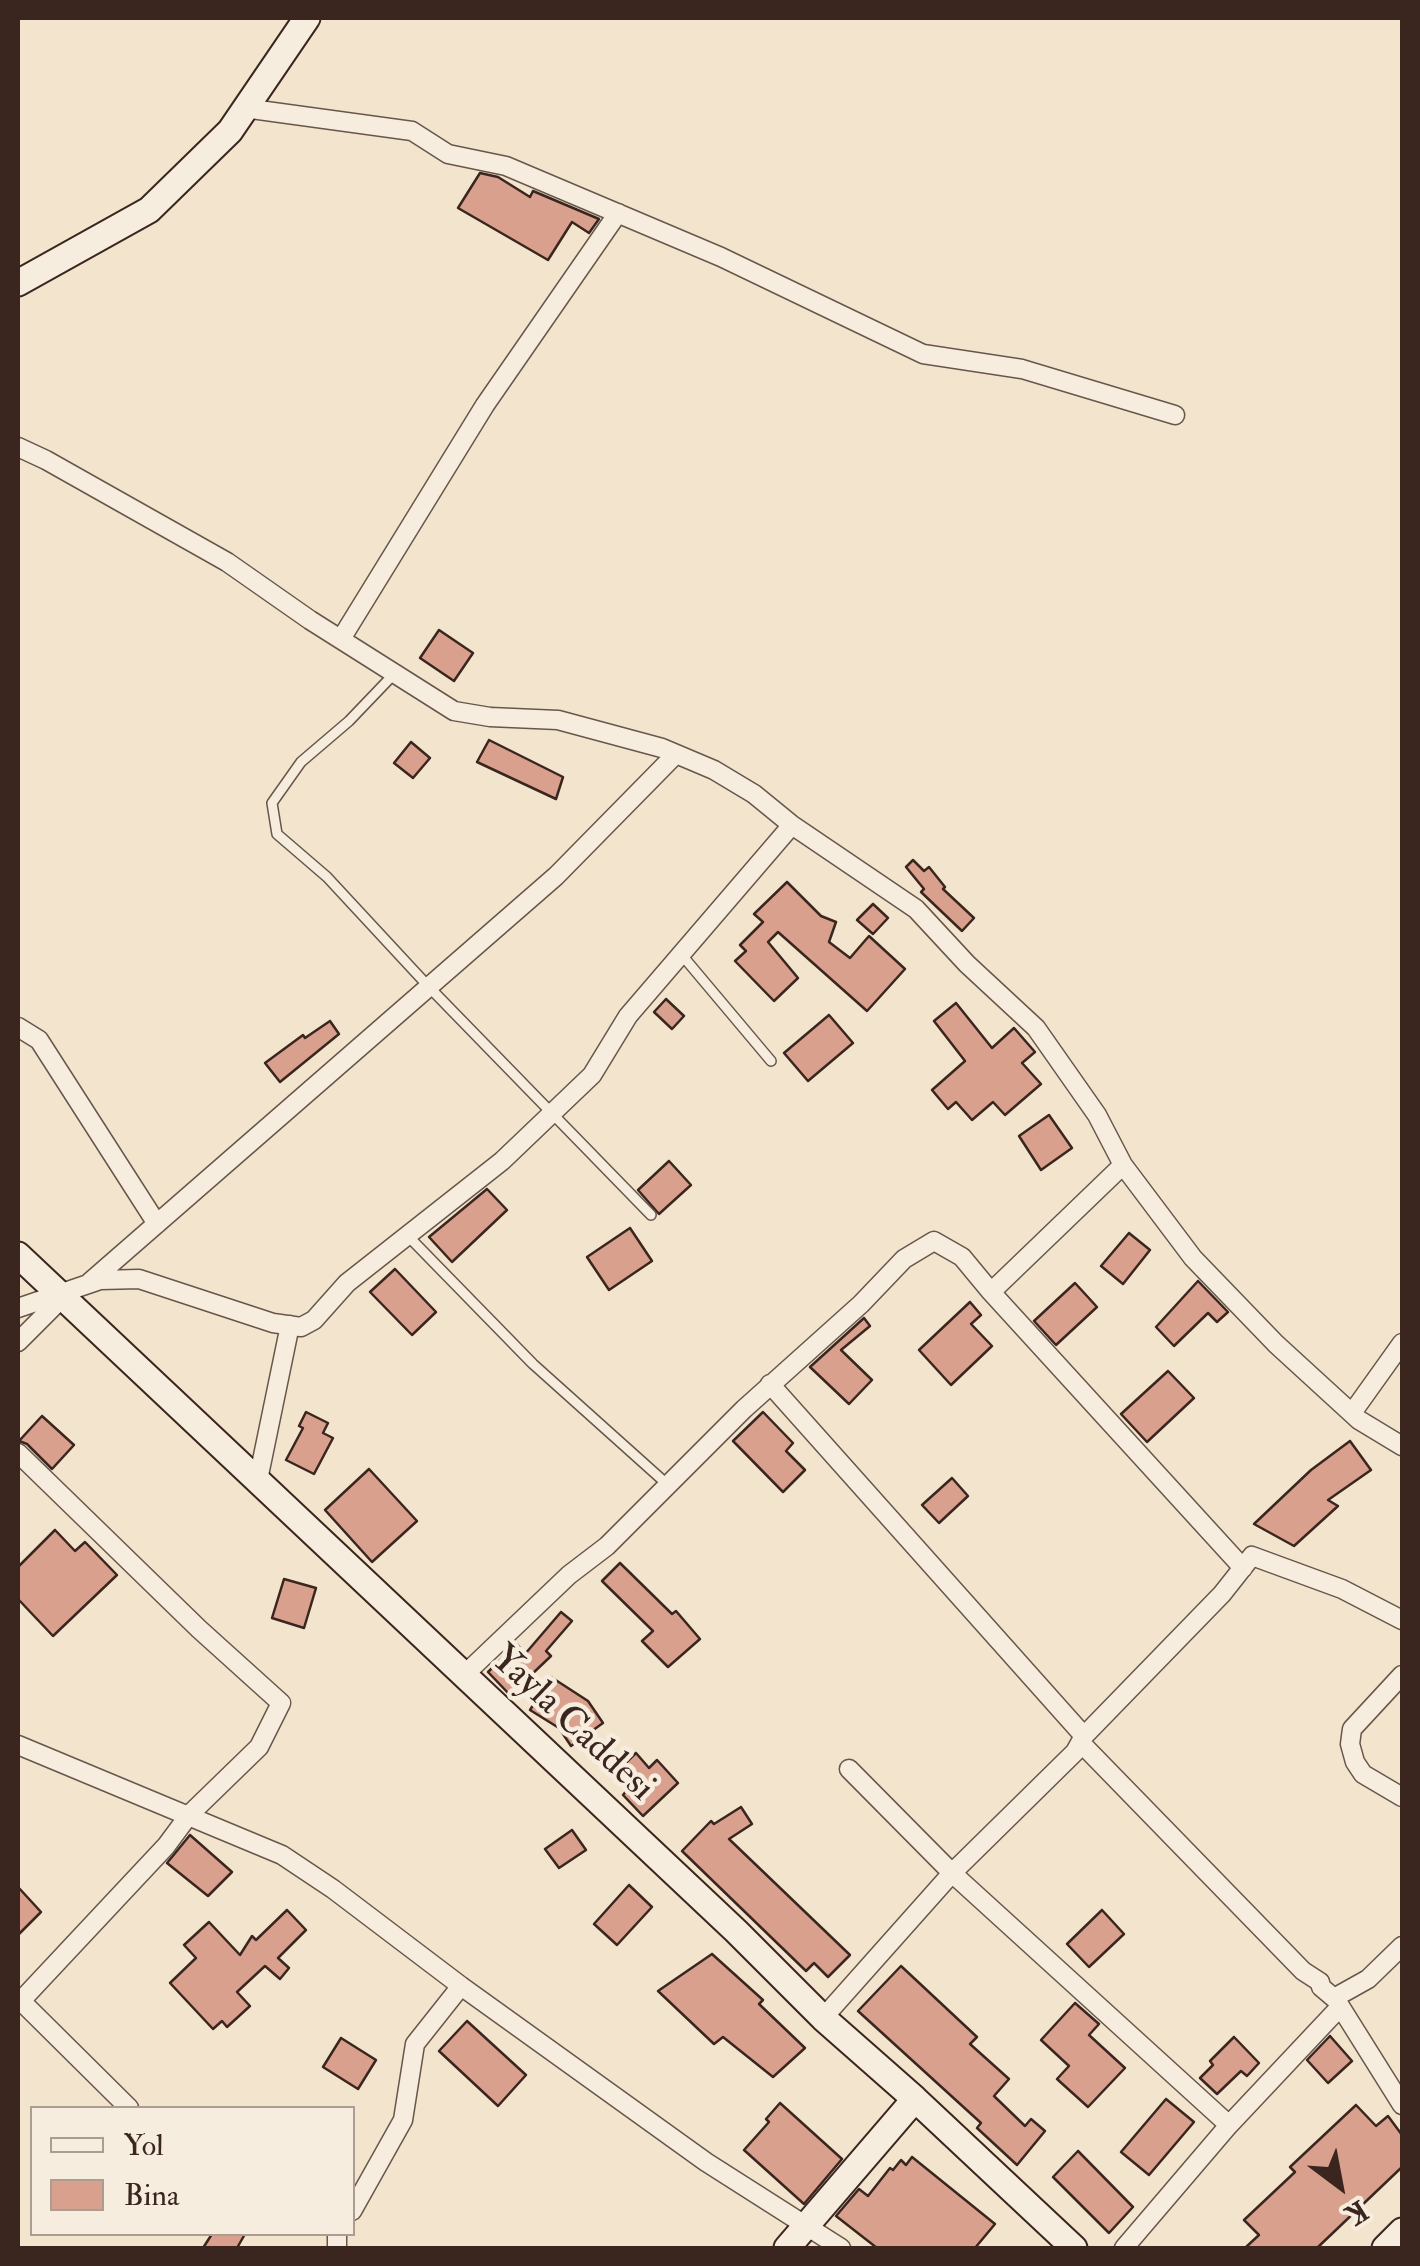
<!DOCTYPE html>
<html>
<head>
<meta charset="utf-8">
<style>
  body { margin:0 }
  #map { position:relative; width:1420px; height:2266px; overflow:hidden; background:#f3e4cd; font-family:"IM FELL Double Pica",serif }
  canvas { display:block }
  .frame { position:absolute; inset:0; border:20px solid #3a261f; pointer-events:none }
  .legend { position:absolute; left:30px; top:2106px; width:325px; height:130px; box-sizing:border-box; background:#f7edde; border:2px solid #ab9d92; margin:0; padding:12px 18px; list-style:none; font-size:30px; color:#3a261f }
  .legend li { display:flex; align-items:center; gap:20px; height:50px }
  .legend b { width:50px; border:2px solid #ab9d92 }
  .north { position:absolute; left:1290px; top:2136px; width:100px; height:100px; -webkit-text-stroke:8px #f7edde; paint-order:stroke; rotate:148deg; font-size:28px; font-weight:700; line-height:40px; text-align:center; color:#3a261f }
  .north::after { content:''; display:block; margin:auto; width:35px; height:45px; background:#3a261f; clip-path:polygon(50% 0,100% 100%,50% 72%,0 100%) }
</style>
</head>
<body>
<div id="map">
<canvas width="1420" height="2266"></canvas>
<div class="frame"></div>
<ul class="legend">
<li><b style="height:12px;background:#f7edde"></b>Yol</li>
<li><b style="height:28px;background:#daa08e"></b>Bina</li>
</ul>
<div class="north">K</div>
</div>
<script>
const c = document.querySelector('canvas').getContext('2d');
c.lineJoin = 'round';
function paint(path, color) { c.fillStyle = color; c.fill(path, 'evenodd'); }
const toPath = rows => new Path2D(rows.map(r => 'M' + r).join(''));
function strokePath(path, color, width, dash) { c.strokeStyle = color; c.lineWidth = width; c.lineCap = dash ? 'butt' : 'round'; c.setLineDash(dash || []); c.stroke(path); }
function write(font, color, halo, rows, align = 'center') {
  c.font = font + ' "IM FELL Double Pica",serif'; c.lineWidth = 9; c.setLineDash([]); c.textBaseline = 'middle'; c.strokeStyle = halo; c.fillStyle = color; for (const [text, x, y, turn = 0] of rows) {
    c.save(); c.translate(x, y); c.rotate((+turn || 0) * Math.PI / 180); c.textAlign = isNaN(turn) ? turn : align; if (halo) c.strokeText(text, 0, 0); c.fillText(text, 0, 0); c.restore();
  }
}
const building = toPath([
  [480,173,498,177,530,197,533,191,599,219,589,233,572,222,548,260,458,208,480,173],
  [439,630,473,653,454,681,420,658,439,630],
  [489,740,563,777,556,799,477,762,489,740],
  [411,742,430,758,413,778,394,763,411,742],
  [913,860,924,871,929,867,945,887,943,889,974,918,962,931,921,892,924,889,906,867,913,860],
  [787,882,821,916,836,922,829,942,850,958,869,936,905,969,867,1011,778,932,768,942,798,978,774,1001,735,961,746,951,740,945,763,922,754,914,787,882],
  [873,904,888,918,873,934,857,920,873,904],
  [666,999,684,1016,672,1029,654,1012,666,999],
  [956,1003,992,1048,1014,1028,1035,1052,1022,1063,1041,1084,1005,1115,993,1102,972,1120,956,1102,948,1109,932,1090,965,1061,934,1021,956,1003],
  [829,1015,853,1043,808,1081,784,1053,829,1015],
  [330,1021,339,1034,280,1082,265,1063,303,1035,305,1038,330,1021],
  [1049,1115,1072,1148,1041,1170,1019,1136,1049,1115],
  [669,1161,691,1185,659,1214,638,1190,669,1161],
  [487,1189,507,1210,452,1262,429,1237,487,1189],
  [630,1228,652,1261,609,1290,587,1257,630,1228],
  [1129,1233,1150,1250,1123,1284,1101,1266,1129,1233],
  [395,1269,436,1312,412,1335,370,1292,395,1269],
  [1198,1281,1228,1312,1217,1322,1208,1313,1174,1346,1156,1327,1198,1281],
  [1075,1283,1097,1307,1056,1345,1034,1321,1075,1283],
  [970,1302,981,1315,971,1324,992,1346,951,1385,919,1350,970,1302],
  [864,1318,870,1326,841,1350,872,1380,849,1404,810,1367,864,1318],
  [1168,1371,1194,1398,1147,1442,1121,1414,1168,1371],
  [306,1412,328,1423,323,1433,333,1438,314,1474,286,1460,303,1428,299,1426,306,1412],
  [763,1412,793,1443,786,1451,805,1470,783,1492,733,1441,763,1412],
  [42,1416,74,1445,52,1469,27,1444,19,1441,42,1416],
  [1350,1441,1371,1470,1328,1500,1338,1506,1294,1546,1254,1524,1311,1470,1350,1441],
  [369,1469,417,1521,372,1562,325,1510,369,1469],
  [952,1478,968,1496,939,1523,922,1505,952,1478],
  [55,1530,75,1551,85,1542,117,1575,53,1636,18,1599,18,1567,55,1530],
  [620,1563,672,1614,676,1611,700,1639,668,1667,642,1641,653,1631,602,1581,620,1563],
  [284,1579,316,1588,304,1628,272,1618,284,1579],
  [561,1612,572,1621,546,1651,551,1656,510,1695,488,1672,517,1644,525,1654,561,1612],
  [551,1677,588,1701,603,1723,571,1746,559,1728,530,1710,551,1677],
  [636,1753,649,1768,657,1760,678,1783,643,1816,623,1795,627,1790,613,1775,636,1753],
  [741,1807,752,1824,729,1839,850,1955,828,1977,814,1963,806,1971,682,1851,711,1821,714,1824,741,1807],
  [572,1830,586,1850,559,1868,545,1849,572,1830],
  [190,1835,232,1872,208,1896,167,1863,190,1835],
  [629,1885,652,1907,617,1945,594,1924,629,1885],
  [18,1887,41,1912,18,1935,18,1887],
  [287,1910,306,1930,278,1958,289,1968,280,1979,265,1966,237,1992,250,2006,227,2027,222,2021,213,2029,170,1983,196,1958,184,1945,209,1922,240,1955,252,1936,256,1940,287,1910],
  [1102,1910,1124,1934,1089,1967,1067,1944,1102,1910],
  [712,1954,763,2000,759,2004,805,2048,773,2077,723,2037,714,2044,658,1991,712,1954],
  [901,1966,977,2037,970,2044,1009,2079,994,2096,1025,2126,1031,2119,1045,2131,1017,2165,977,2128,981,2123,858,2011,901,1966],
  [1075,2003,1099,2024,1089,2035,1125,2068,1088,2107,1057,2079,1069,2066,1041,2040,1075,2003],
  [467,2021,526,2075,498,2106,439,2051,467,2021],
  [1330,2036,1352,2061,1328,2083,1307,2060,1330,2036],
  [1234,2037,1259,2063,1247,2076,1241,2071,1217,2094,1200,2078,1213,2065,1210,2061,1234,2037],
  [341,2038,376,2060,358,2089,323,2067,341,2038],
  [1166,2099,1194,2122,1149,2175,1121,2152,1166,2099],
  [780,2103,842,2159,804,2204,744,2150,769,2122,766,2119,780,2103],
  [1356,2105,1376,2126,1388,2116,1402,2135,1402,2167,1317,2248,1245,2248,1259,2235,1244,2220,1295,2172,1290,2167,1356,2105],
  [1078,2151,1133,2207,1109,2233,1053,2177,1078,2151],
  [912,2157,995,2224,975,2248,877,2248,836,2216,859,2189,868,2196,890,2168,893,2170,901,2160,906,2165,912,2157],
  [212,2234,245,2234,237,2248,203,2248,212,2234]
]);
const lane = toPath([
  [394,674,349,721,301,762,272,803,277,834,327,877,429,987,651,1215],
  [681,954,771,1061],
  [407,1235,533,1364,668,1485]
]);
const street = toPath([
  [244,108,412,131,448,154,506,166,721,257,923,354,1022,369,1175,415],
  [18,447,46,460,227,562,310,620,454,711,490,717,558,720,662,748,714,770,754,794,792,825,916,909,967,964,1036,1028,1097,1115,1123,1165,1193,1258,1276,1344,1359,1420,1402,1446],
  [341,639,485,405,618,213],
  [18,1027,39,1040,157,1224],
  [1123,1165,991,1292,1243,1568],
  [90,1282,556,876,676,754],
  [18,1308,100,1280,139,1279,273,1323,301,1327,314,1320,347,1283,502,1161,592,1075,628,1016,792,825],
  [18,1342,62,1298],
  [770,1384,1084,1736,1075,1752,952,1873,823,2018],
  [1352,1413,1402,1343],
  [18,1453,199,1629,281,1703,259,1747,189,1815,166,1846,18,2004],
  [258,1480,290,1325],
  [1402,1675,1352,1729,1350,1744,1355,1762,1363,1774,1402,1797],
  [463,1676,569,1575,607,1546,744,1409,861,1304,904,1259,934,1241,962,1257,991,1292],
  [1084,1736,1222,1594,1252,1556,1342,1589,1402,1620],
  [1081,1743,1303,1971,1320,1982,1321,1987,1334,1998,1368,1979,1402,1946],
  [18,1745,282,1855,333,1889,461,1986,706,2162,841,2248],
  [849,1769,952,1873,1229,2125],
  [1335,1998,1402,2105],
  [21,2001,129,2108],
  [352,2211,403,2120,415,2044,461,1986],
  [337,2248,337,2234],
  [1124,2248,1229,2125,1340,2007]
]);
const secondary = toPath([
  [18,283,149,210,230,131,307,18],
  [18,1255,736,1931,823,2018,915,2099,1074,2248],
  [787,2248,915,2099],
  [1385,2248,1402,2231]
]);
const streetNames = [
  ["Yayla Caddesi",571,1725,43]
];
paint(building, '#daa08e');
strokePath(building, '#3a261f', 2.5);
strokePath(lane, '#68564a', 12);
strokePath(street, '#68564a', 21);
strokePath(secondary, '#3a261f', 29);
strokePath(lane, '#f7edde', 9);
strokePath(street, '#f7edde', 18);
strokePath(secondary, '#f7edde', 25);
write('38px', '#3a261f', '#f7edde', streetNames);
</script>
</body>
</html>
